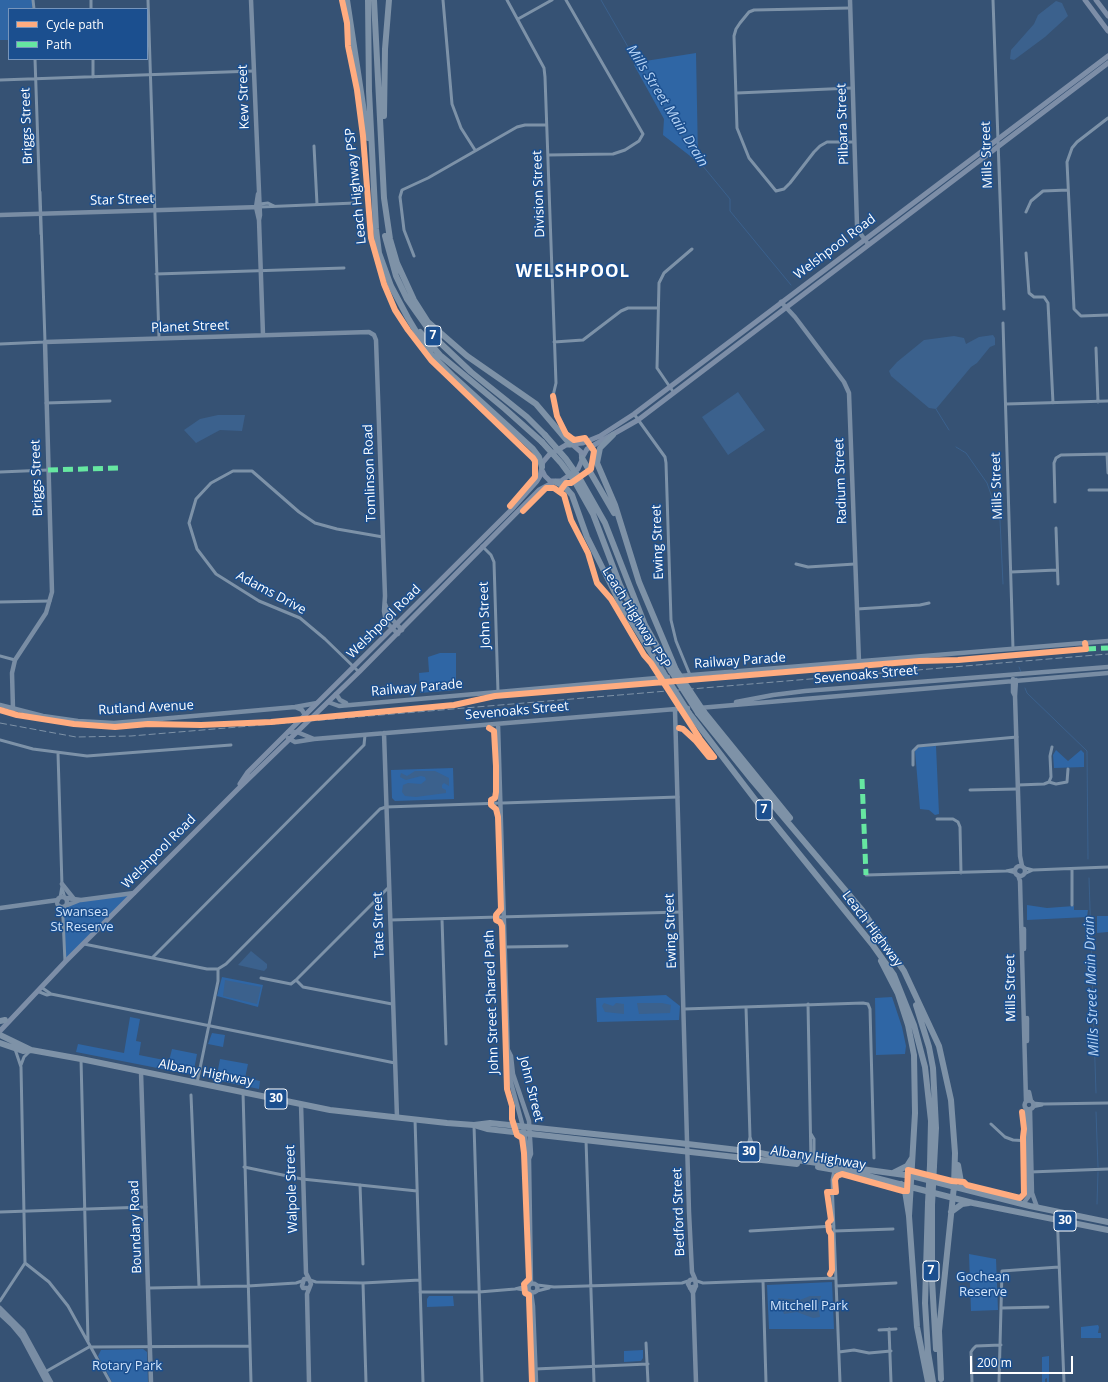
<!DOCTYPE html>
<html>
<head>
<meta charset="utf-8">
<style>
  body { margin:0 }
  #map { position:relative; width:1108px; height:1382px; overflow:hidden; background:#365274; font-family:"Open Sans",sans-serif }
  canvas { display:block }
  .legend { position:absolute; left:8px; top:8px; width:140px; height:52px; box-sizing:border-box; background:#1b4f8f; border:1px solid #7695bc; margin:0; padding:5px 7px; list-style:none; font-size:12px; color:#fff }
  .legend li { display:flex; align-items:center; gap:8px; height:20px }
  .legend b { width:20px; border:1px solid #7695bc }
  .scale { position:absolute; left:970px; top:1356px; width:103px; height:18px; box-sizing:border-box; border:2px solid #fff; border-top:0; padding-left:5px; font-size:12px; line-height:14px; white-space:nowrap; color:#fff; -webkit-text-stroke:3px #1b4f8f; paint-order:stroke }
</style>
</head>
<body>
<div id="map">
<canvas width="1108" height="1382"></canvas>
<ul class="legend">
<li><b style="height:5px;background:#ffac80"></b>Cycle path</li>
<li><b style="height:5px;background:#66e7a1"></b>Path</li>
</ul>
<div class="scale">200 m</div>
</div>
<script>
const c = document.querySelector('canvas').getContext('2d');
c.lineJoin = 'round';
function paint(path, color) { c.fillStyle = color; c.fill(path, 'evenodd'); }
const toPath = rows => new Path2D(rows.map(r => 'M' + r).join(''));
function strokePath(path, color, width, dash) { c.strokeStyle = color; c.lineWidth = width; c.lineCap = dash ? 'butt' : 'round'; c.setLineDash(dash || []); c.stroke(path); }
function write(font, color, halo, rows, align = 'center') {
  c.font = font + ' "Open Sans",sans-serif'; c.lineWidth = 3; c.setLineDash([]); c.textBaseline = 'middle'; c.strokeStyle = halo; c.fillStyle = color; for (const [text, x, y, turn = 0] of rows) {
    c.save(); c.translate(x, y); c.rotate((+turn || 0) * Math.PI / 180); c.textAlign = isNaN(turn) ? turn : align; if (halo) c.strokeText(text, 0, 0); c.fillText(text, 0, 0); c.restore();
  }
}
const green = toPath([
  [0,0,32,0,32,9,9,9,9,40,0,40],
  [696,53,698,157,694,159,663,135,664,119,634,65,639,62],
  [440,653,456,653,456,690,420,693,419,673,429,672,428,657],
  [936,746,939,814,935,815,929,810,920,809,915,751,919,747],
  [1056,750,1068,761,1081,750,1084,753,1084,767,1054,768,1053,755],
  [453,768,454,799,395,801,392,798,391,770],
  [134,893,66,961,63,918,65,906,82,900],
  [1027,905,1047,908,1074,906,1074,910,1088,910,1087,917,1027,920],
  [1097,916,1108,916,1108,932,1097,933],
  [222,977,263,985,258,1007,217,996],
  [666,995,680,1006,679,1020,597,1022,596,998],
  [892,997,902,1027,906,1046,905,1054,876,1055,875,998],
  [130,1017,140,1019,136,1041,141,1042,139,1055,169,1061,172,1049,197,1054,193,1075,76,1052,78,1044,124,1053],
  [212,1033,225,1035,223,1047,208,1044],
  [220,1059,248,1064,245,1078,260,1081,259,1089,216,1080],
  [969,1254,996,1259,998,1310,971,1311],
  [832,1282,834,1329,769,1329,767,1285],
  [429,1296,453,1296,454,1306,427,1307,427,1299],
  [1098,1325,1099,1327,1098,1333,1101,1333,1101,1338,1081,1338,1081,1327],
  [143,1349,147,1352,148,1382,112,1382,98,1356,101,1350],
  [643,1350,643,1358,641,1361,624,1362,624,1351],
  [1049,1356,1049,1382,1047,1382,1047,1378,1045,1379,1045,1382,1042,1382,1042,1357]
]);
const water = toPath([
  [1056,1,1062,3,1068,16,1045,37,1014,60,1010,59,1011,50,1034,24,1038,15],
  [993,335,995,338,995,345,990,347,977,363,971,367,936,409,929,408,891,376,889,371,897,362,924,340,954,336,964,338,966,344,979,337],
  [738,392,765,430,728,455,702,417],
  [218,415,245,415,242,431,220,430,196,443,184,430,200,419],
  [415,771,435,771,449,778,449,786,444,783,442,785,442,788,446,790,446,793,416,797,405,796,402,792,403,785,408,783,421,784,426,780,425,777,421,776,406,780,400,777,401,773,407,776],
  [251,951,267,964,267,968,264,971,238,965],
  [225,980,261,987,257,1004,223,996],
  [604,1003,613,1006,616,1003,624,1004,624,1014,605,1012,602,1006],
  [637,1003,662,1003,671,1005,670,1013,639,1014],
  [810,1296,821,1296,818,1305,820,1317,813,1318,797,1312,784,1314,778,1298,800,1300]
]);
const stream = toPath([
  [601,0,639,66,693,154,730,199,730,211,791,285],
  [936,409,949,430],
  [956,447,966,453,987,483,1000,520,1003,584],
  [1019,667,1021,672],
  [1025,688,1027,693,1087,751,1088,859],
  [1089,878,1096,1093],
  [1096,1112,1098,1167],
  [1097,1204,1098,1172]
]);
const street = toPath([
  [33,0,34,9],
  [91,0,91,9],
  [148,0,159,338],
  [443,0,452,104,461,128,475,150],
  [507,0,544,68,545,77,556,383,553,396],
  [993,0,1004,309],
  [850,8,754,10,749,12,740,23,736,29,734,36,737,128,749,158,776,191,784,189,790,183,814,152,820,146,827,142,854,142],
  [518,19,552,0],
  [35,59,41,234],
  [93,59,93,77],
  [0,80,254,71],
  [737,93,852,88],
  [1108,118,1077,142,1072,148,1067,162,1074,309,1081,316,1108,315],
  [314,146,317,204],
  [548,155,613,154,625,150,639,141,643,134,566,0],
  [260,204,268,203,274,206],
  [260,207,355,203],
  [1026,212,1031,201,1043,191,1068,190],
  [1026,253,1029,293,1034,297,1044,297,1048,303,1053,403],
  [414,256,404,230,400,197,402,190,428,178,517,127,525,125,546,125],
  [156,274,344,268],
  [1003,323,1013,649],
  [554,342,583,340,621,311,628,308,657,308],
  [0,344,45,342,40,192],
  [1096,348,1098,402],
  [674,393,657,368,659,283,664,273,692,249],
  [46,403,110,401],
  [1006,404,1108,401],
  [634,414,665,457,666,463,671,620,676,641,690,675],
  [1107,454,1108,473],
  [0,472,48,470],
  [1089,490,1108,490],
  [1055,502,1054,463,1056,458,1061,455,1108,454],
  [1056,528,1058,584],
  [482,546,491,555,494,562,498,692],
  [796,564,808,567,855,564],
  [1011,572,1057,570],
  [0,602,50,601],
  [857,609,920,605,929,603],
  [0,656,15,660],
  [359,672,325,639,300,618,259,601,216,574,197,549,189,523,196,499,211,483,233,471,252,471,299,512,315,523,337,529,383,537],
  [0,740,33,749,87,756,231,745],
  [58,753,62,886,60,898],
  [913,765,913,751,918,746,1017,737],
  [1049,782,1056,784,1067,782,1068,769],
  [1018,785,1044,784,1049,782,1051,777,1050,756,1052,747],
  [970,790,1018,789],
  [937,819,953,819,958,822,960,827,961,873],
  [1025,868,1033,870,1108,867],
  [1072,870,1072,905],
  [1008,871,1016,873],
  [1024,874,1033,870],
  [866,875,1006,871,1016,869],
  [62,888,65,898],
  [60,906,63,918,65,962],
  [63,917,64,907],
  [442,919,446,1044],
  [390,920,681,912],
  [84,944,207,969,218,969],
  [505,947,567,946],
  [153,957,364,745,365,735],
  [261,978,291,984,296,980,303,987,392,1004],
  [296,980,389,887],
  [41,987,51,994],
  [37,991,47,995,51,994,395,1063],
  [808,1004,811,1162],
  [746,1007,750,1137,755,1152],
  [684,1009,863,1003,868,1004,870,1009,874,1158],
  [81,1059,88,1341],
  [21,1065,24,1057,29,1052],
  [197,1083,218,981,218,969,226,964,380,809,386,807,678,797],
  [243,1092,251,1382],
  [191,1095,199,1287],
  [1033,1103,1044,1104,1108,1103],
  [1032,1107,1042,1105],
  [415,1119,423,1382],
  [991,1124,1005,1137,1013,1140,1029,1141],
  [474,1125,482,1382],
  [811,1134,814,1139,814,1163],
  [586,1140,594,1382],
  [747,1151,750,1137],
  [244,1167,302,1179,417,1191],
  [834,1170,832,1180,840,1382],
  [1030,1172,1108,1169],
  [360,1185,363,1264],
  [0,1212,146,1207],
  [1057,1212,1064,1382],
  [750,1231,834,1226],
  [834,1231,893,1229],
  [25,1263,49,1282,68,1306,110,1382],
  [310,1280,316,1282,363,1283,420,1280],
  [697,1281,703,1283,835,1278],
  [763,1281,766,1382],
  [363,1283,366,1382],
  [537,1285,554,1287,682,1283,688,1281],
  [836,1286,896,1283],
  [150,1288,248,1286,296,1283,302,1281],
  [518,1289,530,1291],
  [537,1291,549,1288],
  [420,1292,479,1292,515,1289,530,1285],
  [0,1301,25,1263,21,1067,15,1049],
  [1002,1308,1048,1307],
  [889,1329,891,1382],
  [879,1330,896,1329],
  [646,1343,648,1382],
  [839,1352,854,1350,869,1353,891,1351],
  [535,1369,648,1364],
  [45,1372,89,1347,250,1346],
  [972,1382,971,1352,973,1349,976,1346,1001,1345],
  [999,1382,1002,1271,1059,1267]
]);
const secondary = toPath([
  [251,0,260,215,259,220],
  [850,0,857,225,860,233,868,244],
  [258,194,256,207,259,220,263,335],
  [0,215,260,207],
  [781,302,795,317,844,382,849,393,859,662],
  [385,604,390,617,402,630],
  [679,676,1108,641],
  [1013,679,1013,692,1015,696],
  [1016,680,1015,696,1020,856,1022,866],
  [336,694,340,700,346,703],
  [328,702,339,706,668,677],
  [736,702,773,695,805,691,1108,667],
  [0,705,43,716,78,721,114,723,295,707,317,703],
  [295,707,302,710,305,715],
  [699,708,1108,673],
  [13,709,12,673,15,660,46,613,52,592,45,342,369,332,374,335,376,340,385,596,384,611,386,622,398,634],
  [675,710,689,1212,692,1272,695,1279],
  [498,724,508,1057,509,1075,523,1127,529,1159,531,1284],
  [288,732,297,732,314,739],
  [384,733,397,1117],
  [288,738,295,742,314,739,688,708],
  '1015 871a5 5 0 1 1 10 0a5 5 0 1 1-10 0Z',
  [1018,875,1020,881,1026,1101],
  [62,884,74,899],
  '57 902a5 5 0 1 1 10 0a5 5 0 1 1-10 0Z',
  [66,898,81,900,134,893],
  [65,906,80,900],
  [0,908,58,900],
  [1024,929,1024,949],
  [1027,1018,1027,1041],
  [508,1050,511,1056,513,1074,529,1121,531,1154,529,1159],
  [141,1072,151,1382],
  [1029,1092,1031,1101],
  '1024.5 1105a4.5 4.5 0 1 1 9 0a4.5 4.5 0 1 1-9 0Z',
  [301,1104,306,1273,309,1279],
  [1030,1109,1032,1193,1037,1207],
  [1023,1204,1029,1196,1026,1108],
  '528.5 1288a4.5 4.5 0 1 1 9 0a4.5 4.5 0 1 1-9 0Z',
  [309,1288,303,1288,302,1286,304,1279,309,1279,311,1284,307,1294,309,1382],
  [690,1288,696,1286,695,1279,690,1280,688,1284,693,1293],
  [695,1288,693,1293,696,1382],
  [531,1292,533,1306,536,1382],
  [0,1308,23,1331,51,1382],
  [0,1314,12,1325,22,1337,46,1382]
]);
const primary = toPath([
  [1085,0,1108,31],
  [1096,0,1108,16],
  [571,444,583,443,600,436,634,414,1108,56],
  [582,458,587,449,638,420,667,398,1108,63],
  [240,784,248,772,276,744,512,509,537,481,540,476,543,462,549,455,566,445,573,445,581,452,582,460,578,469,561,481,550,481,545,476,542,470],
  [0,1031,65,962,238,789,359,672,539,490,554,482]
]);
const highway = toPath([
  [347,0,368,138],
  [368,0,369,91,376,229,379,253,391,286,408,318,423,343,431,354,454,377,533,449,539,457,542,467],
  [374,0,384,198,390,239,397,263,414,300,428,322,467,356,536,404,570,444],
  [384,116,385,49,389,0],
  [385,236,396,276,407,299,434,337,471,372,527,417,545,435],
  [420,332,440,355,505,409,542,442],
  [613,435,600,448,597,463,615,505,639,582,676,670],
  [582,458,614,513],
  [580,479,605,523,645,625,671,671],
  [556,482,564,486,572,495,587,537,621,605,663,672],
  [575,482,593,514,620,585,645,635],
  [704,712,790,818],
  [689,713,757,802,872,944,894,975,914,1025,925,1067,931,1121,930,1165],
  [698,713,752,780,862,910,904,971,939,1046,951,1100,955,1153,954,1186,939,1331,941,1379],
  [881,961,898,994,908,1025,914,1055,915,1113,909,1216],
  [916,1005,929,1047,933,1068,936,1128,934,1166],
  [0,1021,5,1020],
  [0,1035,31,1050],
  [0,1043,23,1051,31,1050,81,1059,330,1110,447,1123,474,1125,490,1123,679,1143,755,1152,796,1160,912,1176,1030,1206,1108,1222],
  [477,1126,487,1129,797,1164],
  [958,1165,961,1182,966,1189],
  [818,1167,864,1175,973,1203,1108,1230],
  [893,1173,907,1166,912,1158],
  [901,1184,905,1191,909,1216,917,1327,928,1382],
  [928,1203,925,1303,928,1352,933,1382],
  [932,1205,932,1280,936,1349],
  [951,1212,962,1204,969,1203]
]);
const rail = toPath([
  [0,723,76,737,131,736,1108,654]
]);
const highwayBridge = toPath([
  [545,435,566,459,580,479],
  [542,442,561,463,575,482],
  [676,670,704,712],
  [671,671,698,713],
  [663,672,689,713],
  [928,1203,930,1165],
  [932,1205,934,1166]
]);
const quiet = toPath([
  [48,470,119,468],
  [1086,649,1108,648],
  [862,779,866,875]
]);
const cycleway = toPath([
  [342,0,347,23,348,46,357,90,363,136,371,238,384,284,395,310,408,330,431,360,533,458],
  [553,396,557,416,566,434,574,440,585,438,594,451,591,469,571,483,566,483,560,491],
  [510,506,535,477,535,461,533,458],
  [523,511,546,488,554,488,564,495,571,520,588,553,597,583,611,599,644,655,651,663,700,739,714,757,709,757,696,741,683,729,679,728],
  [0,710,17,715,74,724,115,727,148,724,201,725,271,722,454,705,495,696,919,661,958,660,1086,649,1085,643],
  [489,728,494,731,496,766,496,792,495,798,491,800,491,805,496,809,498,817,501,909,496,915,496,920,500,922,502,926,507,1089,512,1106,512,1119,517,1135,522,1138,524,1153,529,1279,524,1284,525,1293,529,1295,529,1298,532,1382],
  [830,1274,832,1270,831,1234,829,1231,828,1223,831,1220,827,1192,836,1192,835,1180,837,1176,842,1174,903,1191,907,1191,908,1170,952,1181,964,1182,967,1185,1020,1198,1024,1194,1023,1137,1024,1129,1022,1112]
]);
const shields = [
  [433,336,16],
  [764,810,16],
  [276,1099,22],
  [749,1152,22],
  [1065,1221,22],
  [931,1271,16]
];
const shieldNames = [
  ["7",433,336],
  ["7",764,810],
  ["30",276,1099],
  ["30",749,1152],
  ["30",1065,1221],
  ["7",931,1271]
];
const streetNames = [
  ["Kew Street",244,97,-92],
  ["Pilbara Street",843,124,-92],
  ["Briggs Street",27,126,-92],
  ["Mills Street",987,155,-92],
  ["Leach Highway PSP",356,186,-96],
  ["Division Street",539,194,-92],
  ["Star Street",122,200,-2],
  ["Welshpool Road",835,247,-37],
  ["Planet Street",190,327,-2],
  ["Tomlinson Road",370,473,-92],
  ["Briggs Street",37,478,-92],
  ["Radium Street",841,481,-92],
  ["Mills Street",997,486,-92],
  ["Ewing Street",658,542,-92],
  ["Adams Drive",271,593,28],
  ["John Street",485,615,-92],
  ["Leach Highway PSP",636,618,58],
  ["Welshpool Road",384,622,-45],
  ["Railway Parade",740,661,-4],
  ["Sevenoaks Street",866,675,-5],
  ["Railway Parade",417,688,-5],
  ["Rutland Avenue",146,708,-3],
  ["Sevenoaks Street",517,711,-5],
  ["Welshpool Road",159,852,-45],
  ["Tate Street",379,925,-92],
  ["Leach Highway",872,929,53],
  ["Ewing Street",671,931,-92],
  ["Mills Street",1011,988,-91],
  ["John Street Shared Path",492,1002,-92],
  ["Albany Highway",206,1073,11],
  ["John Street",531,1089,76],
  ["Albany Highway",818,1158,9],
  ["Walpole Street",292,1189,-92],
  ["Bedford Street",679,1212,-92],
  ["Boundary Road",136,1227,-92]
];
const parkNames = [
  ["Swansea",82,912],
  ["St Reserve",82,927],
  ["Gochean",983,1277],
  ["Reserve",983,1292],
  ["Mitchell Park",809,1306],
  ["Rotary Park",127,1366]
];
const waterNames = [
  ["Mills Street Main Drain",667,106,58],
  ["Mills Street Main Drain",1092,986,-92]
];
const districtNames = [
  ["WELSHPOOL",573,272]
];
paint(green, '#2f66a5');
paint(water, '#3b618d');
strokePath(stream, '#3b618d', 1);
strokePath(street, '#7d92a8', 3);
strokePath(secondary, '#798da4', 4.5);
strokePath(primary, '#7d8ea7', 5);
strokePath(highway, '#7e92a7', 6);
strokePath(rail, '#7e92a7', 1, [7, 3]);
strokePath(highwayBridge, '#7e92a7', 6);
strokePath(quiet, '#66e7a1', 5, [10, 5]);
strokePath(cycleway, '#ffac80', 6);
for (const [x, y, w] of shields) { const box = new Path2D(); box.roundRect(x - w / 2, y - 10, w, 20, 3); c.fillStyle = '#1b4f8f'; c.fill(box); strokePath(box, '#fff', 1); }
write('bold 12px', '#fff', null, shieldNames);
write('13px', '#fff', '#1b4f8f', streetNames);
write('13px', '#cfe3fa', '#1b4f8f', parkNames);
write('italic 14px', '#b5d3f5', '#1b4f8f', waterNames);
c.letterSpacing = '1px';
write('bold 17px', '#fff', '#1b4f8f', districtNames);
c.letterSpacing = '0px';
</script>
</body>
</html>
